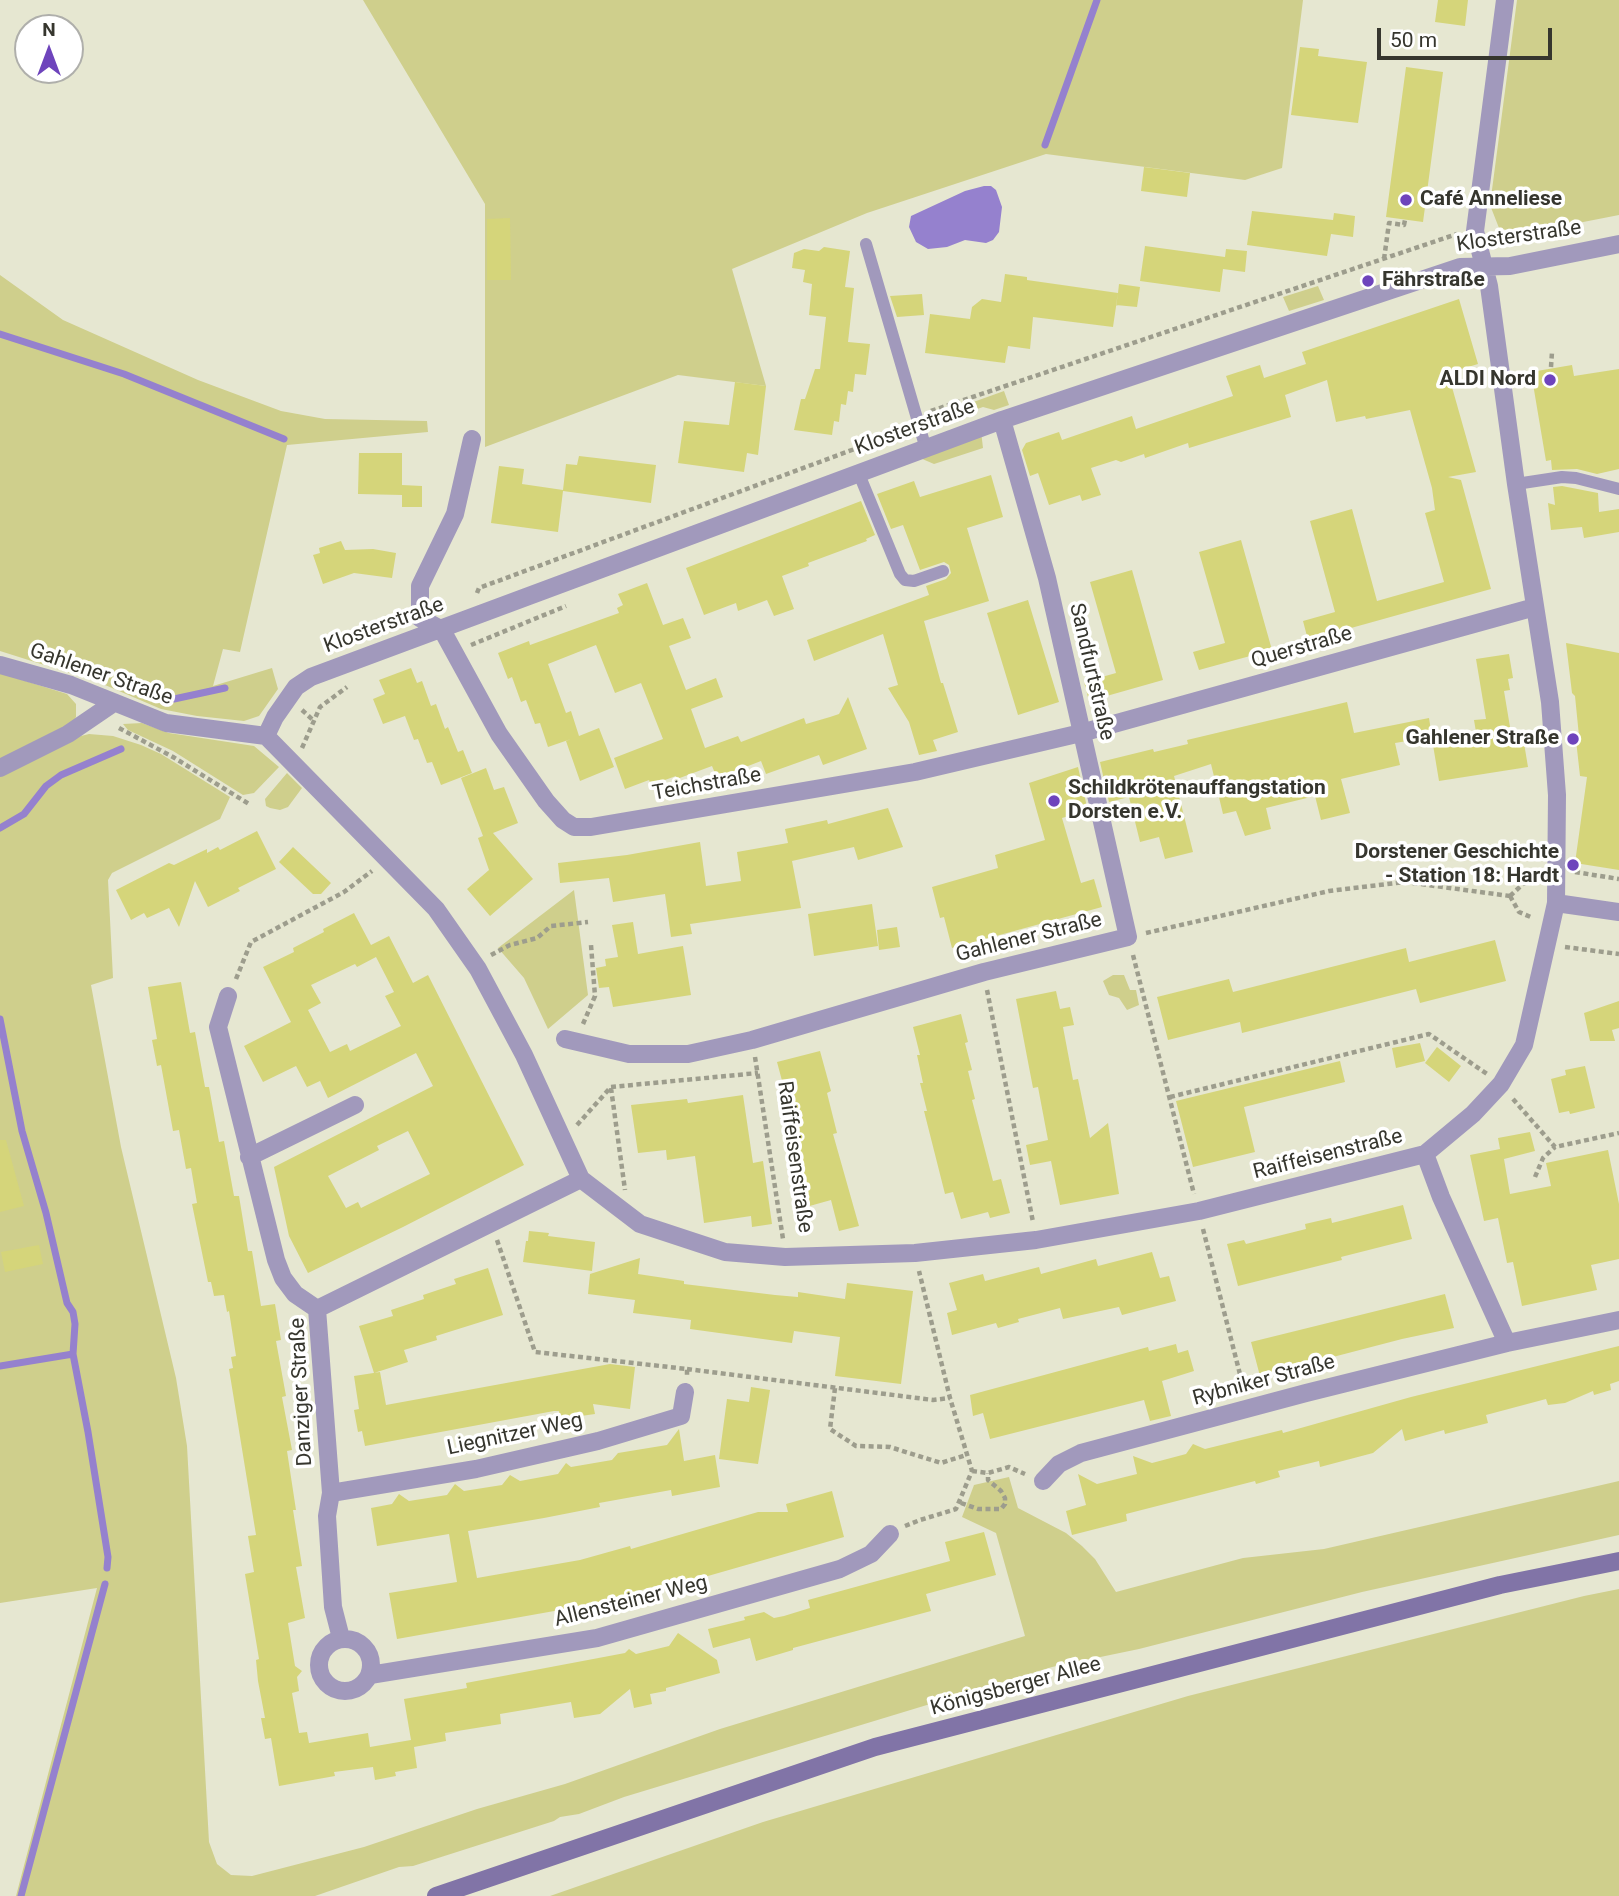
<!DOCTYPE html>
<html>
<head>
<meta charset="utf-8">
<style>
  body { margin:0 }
  #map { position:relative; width:1619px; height:1896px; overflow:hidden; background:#e6e7d1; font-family:Roboto,sans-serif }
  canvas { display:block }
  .north { position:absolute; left:14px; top:14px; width:70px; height:70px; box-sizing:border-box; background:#fff; border:2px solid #afafab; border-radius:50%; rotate:0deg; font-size:19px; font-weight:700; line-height:28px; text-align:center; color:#36362e }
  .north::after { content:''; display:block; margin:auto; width:24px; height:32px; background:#6e44bc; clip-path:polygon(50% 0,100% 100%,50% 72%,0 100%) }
  .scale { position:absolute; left:1377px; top:28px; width:175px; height:32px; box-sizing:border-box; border:4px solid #36362e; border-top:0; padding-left:9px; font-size:21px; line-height:24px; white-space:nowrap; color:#36362e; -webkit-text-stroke:5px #fff; paint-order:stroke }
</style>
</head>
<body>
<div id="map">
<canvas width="1619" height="1896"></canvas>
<div class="north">N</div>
<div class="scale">50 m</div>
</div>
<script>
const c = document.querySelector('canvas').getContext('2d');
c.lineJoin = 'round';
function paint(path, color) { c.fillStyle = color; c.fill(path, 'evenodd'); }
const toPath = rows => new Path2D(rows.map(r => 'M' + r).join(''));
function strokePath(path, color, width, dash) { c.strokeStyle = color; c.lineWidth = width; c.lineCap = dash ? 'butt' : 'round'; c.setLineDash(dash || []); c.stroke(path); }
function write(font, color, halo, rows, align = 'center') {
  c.font = font + ' Roboto,sans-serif'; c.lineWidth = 7; c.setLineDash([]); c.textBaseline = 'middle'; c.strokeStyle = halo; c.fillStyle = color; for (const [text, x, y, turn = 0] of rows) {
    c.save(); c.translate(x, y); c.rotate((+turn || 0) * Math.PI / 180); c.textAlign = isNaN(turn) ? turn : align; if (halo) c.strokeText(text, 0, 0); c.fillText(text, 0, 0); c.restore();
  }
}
const green = toPath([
  [363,0,1303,0,1282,168,1245,180,1046,154,867,213,732,269,766,386,678,375,485,447,485,204],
  [1517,0,1619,0,1619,215,1522,234,1499,228,1490,205],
  [0,275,63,320,198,380,281,411,325,419,427,421,428,432,287,445,240,652,223,649,213,686,272,668,278,689,259,716,244,721,197,716,161,709,98,682,0,651],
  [1318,286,1324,300,1289,311,1283,297],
  [1004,391,1009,405,994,410,983,407,943,421,940,414],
  [981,431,983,448,934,464,920,458],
  [0,673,67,694,76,704,76,717,71,725,0,761],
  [142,723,169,733,254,746,279,767,254,793,243,795,173,751,128,730,123,724],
  [89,734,113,736,141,745,161,754,230,797,220,819,112,873,108,880,113,978,91,985,121,1147,176,1378,187,1446,209,1842,217,1864,231,1875,252,1876,364,1847,477,1809,565,1784,720,1729,1025,1636,996,1533,962,1517,974,1485,1009,1477,1018,1508,1066,1533,1082,1546,1095,1559,1116,1592,1243,1558,1324,1549,1619,1481,1619,1535,1362,1592,1139,1649,1052,1667,624,1797,579,1814,560,1817,554,1821,413,1866,399,1867,315,1896,16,1896,97,1588,0,1603,0,775,77,737],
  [287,773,302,788,288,807,280,810,270,808,266,806,265,799],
  [574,890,588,995,548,1029,524,978,498,948],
  [1113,975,1124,975,1130,990,1136,990,1139,1005,1127,1010,1119,998,1109,995,1103,981],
  [1619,1589,1619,1896,550,1896,763,1822,1188,1696,1584,1596]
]);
const water = toPath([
  [984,186,991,186,996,190,1002,207,999,232,993,240,986,243,965,240,947,247,928,249,916,242,909,227,911,216,965,191]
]);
const stream = toPath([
  [1045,145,1097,0],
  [0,334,124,374,284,439],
  [174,699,225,688],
  [0,828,24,814,46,786,61,775,121,749],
  [0,1019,22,1131,46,1213,67,1303,73,1312,75,1324,73,1354,88,1432,108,1557,107,1568],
  [0,1366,73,1354],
  [21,1896,105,1584]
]);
const building = toPath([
  [1438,0,1468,0,1465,26,1435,22],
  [1300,47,1319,49,1318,56,1367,62,1358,123,1291,115],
  [1406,67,1443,72,1423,222,1386,217],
  [1144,167,1190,173,1187,197,1141,191],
  [1252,211,1333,220,1334,213,1355,216,1353,237,1331,234,1327,256,1247,245],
  [510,218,511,280,487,280,487,219],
  [1145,246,1225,257,1226,249,1247,251,1245,272,1223,269,1220,292,1140,281],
  [824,247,850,251,845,287,854,288,848,342,870,344,866,375,855,374,853,392,848,391,846,405,841,404,839,422,834,421,832,435,794,430,801,399,805,399,815,369,820,369,826,317,809,315,812,284,803,282,805,270,792,268,794,253,804,249,819,251],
  [1005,274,1027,277,1027,280,1118,293,1119,284,1140,287,1137,307,1116,305,1118,293,1113,327,1033,317,1030,349,1008,346,1005,363,925,353,930,314,970,319,972,307,982,299,1001,302],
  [922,294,924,315,897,317,890,296],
  [1459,299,1478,364,1448,373,1476,472,1448,477,1461,480,1491,589,1308,640,1303,621,1335,612,1310,521,1352,509,1377,601,1444,582,1425,513,1435,510,1432,488,1410,410,1366,419,1365,416,1336,422,1327,380,1285,395,1291,417,1189,448,1188,443,1145,458,1144,454,1121,462,1116,460,1091,468,1101,495,1082,501,1080,495,1049,505,1038,473,1030,476,1022,450,1026,443,1059,432,1062,440,1132,416,1136,429,1233,396,1226,376,1260,365,1264,378,1306,364,1302,352],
  [1572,365,1574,376,1619,369,1619,469,1597,474,1577,469,1552,470,1551,460,1546,461,1531,372],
  [735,382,766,386,758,455,747,453,744,472,678,463,684,421,729,425],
  [359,453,402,453,402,495,358,494],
  [579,456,656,465,651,503,563,491,558,532,491,523,499,466,524,469,522,484,563,490,566,464,577,465],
  [991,475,1003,517,967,528,989,601,924,621,941,683,943,683,958,732,933,740,937,751,919,755,909,722,888,688,898,685,883,634,814,661,807,640,929,595,926,586,946,579,951,573,949,565,944,562,920,570,903,525,891,529,877,494,914,481,920,497],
  [402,485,422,486,422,507,402,507],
  [1562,486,1598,493,1599,512,1619,509,1619,532,1584,538,1582,527,1551,530,1548,503,1555,505,1553,487],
  [861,501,875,535,866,539,867,541,808,563,809,566,782,576,794,609,774,616,767,600,738,611,736,603,704,615,686,568],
  [1241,540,1272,650,1199,670,1193,652,1225,643,1199,552],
  [341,541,345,550,373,549,396,553,392,578,354,573,323,584,313,555,320,553,319,548],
  [1132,570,1163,680,1089,701,1084,682,1116,673,1090,582],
  [647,583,663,625,683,618,691,638,669,646,686,690,716,678,723,697,691,709,705,748,738,736,741,742,804,718,806,724,830,717,839,714,848,697,867,749,823,765,819,755,766,774,761,761,717,778,712,766,677,779,676,776,651,785,649,780,625,789,614,758,663,739,641,683,615,693,596,645,548,664,566,713,571,711,579,736,599,728,614,767,580,781,566,741,571,739,548,747,540,723,535,724,526,700,521,702,512,677,508,679,498,653,529,641,530,645,619,613,617,608,623,605,618,594],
  [1028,600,1059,702,1018,715,987,613],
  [1566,643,1619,653,1619,870,1575,863,1587,777,1580,776,1576,740,1579,736,1575,696,1572,693],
  [1509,654,1513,678,1508,679,1510,690,1504,691,1511,733,1522,731,1528,767,1439,781,1433,745,1477,738,1474,720,1486,719,1476,659],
  [411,668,417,683,422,681,431,706,436,704,445,729,448,727,458,752,463,750,472,773,441,785,432,762,427,763,418,739,414,740,405,716,383,724,373,699,385,694,379,680],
  [1347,702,1354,733,1429,718,1432,737,1395,743,1400,765,1341,779,1350,813,1321,820,1315,796,1266,808,1271,829,1245,836,1236,811,1223,814,1211,764,1174,776,1193,852,1165,859,1159,837,1140,842,1129,797,1109,802,1100,762,1153,749,1154,752,1188,744,1187,740],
  [1078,767,1087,807,1075,810,1076,814,1062,818,1081,883,1094,879,1102,907,952,948,944,917,940,918,932,887,998,868,995,855,1045,840,1029,783],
  [486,768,494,790,504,787,518,823,493,833,533,879,490,916,467,889,489,870,478,838,483,836,461,778],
  [888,808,903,847,858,860,854,847,792,861,801,908,690,924,692,934,671,937,665,894,613,902,609,878,560,883,558,863,627,855,700,842,706,886,741,881,737,852,788,843,785,829,827,820,828,824],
  [257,831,276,869,238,888,240,891,208,907,195,881,179,927,169,908,147,918,144,913,131,920,116,890,169,863,174,865,207,849,207,853,218,847,220,850],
  [293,847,331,883,321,894,313,894,279,862],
  [872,904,878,946,814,956,808,914],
  [354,913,371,945,389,936,413,983,428,975,524,1165,403,1227,308,1273,289,1236,274,1167,433,1086,416,1053,328,1098,320,1081,307,1087,296,1066,263,1082,244,1046,291,1022,263,967,294,952,293,948,324,932,323,929],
  [376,957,394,992,385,996,401,1026,350,1051,347,1044,330,1052,308,1010,321,1003,311,985,355,964,357,967],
  [408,1131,430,1174,361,1208,358,1202,346,1208,328,1176,379,1150,377,1146],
  [633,922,638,954,683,946,691,995,613,1007,609,987,599,988,596,968,606,966,605,959,618,957,612,925],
  [897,927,900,947,879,950,877,930],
  [1495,940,1506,981,1420,1003,1416,989,1242,1033,1240,1022,1168,1040,1157,997,1229,979,1233,992,1406,948,1409,962],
  [181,982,190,1033,195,1032,205,1087,209,1087,219,1142,224,1141,234,1196,239,1196,248,1251,252,1251,261,1306,275,1304,281,1340,276,1341,286,1396,282,1397,292,1450,287,1451,296,1510,293,1510,302,1566,296,1567,305,1618,288,1623,295,1666,302,1671,297,1677,299,1691,292,1693,299,1733,307,1732,309,1743,368,1733,370,1747,411,1740,404,1699,467,1688,466,1683,625,1653,629,1649,636,1654,669,1646,678,1633,717,1660,720,1673,666,1688,666,1691,650,1694,652,1704,634,1708,630,1689,600,1714,574,1718,571,1702,500,1714,501,1724,445,1733,446,1741,414,1747,417,1768,395,1772,396,1776,375,1780,373,1767,334,1772,335,1776,279,1786,271,1738,265,1739,261,1718,265,1718,258,1681,256,1660,259,1659,245,1574,254,1572,248,1536,256,1535,229,1369,233,1368,231,1357,236,1356,229,1311,227,1312,224,1295,214,1296,211,1282,208,1282,192,1204,197,1203,191,1168,186,1169,179,1130,173,1131,161,1065,157,1066,152,1040,157,1039,148,987],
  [1056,991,1060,1009,1070,1007,1074,1025,1063,1027,1073,1080,1078,1079,1090,1138,1108,1123,1119,1194,1060,1205,1051,1161,1030,1165,1026,1145,1048,1140,1038,1087,1033,1088,1016,999],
  [1619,1001,1619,1028,1612,1030,1615,1041,1590,1041,1584,1013],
  [961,1014,968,1042,965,1043,972,1070,968,1071,975,1099,972,1100,993,1181,1001,1179,1010,1213,990,1218,988,1212,961,1219,953,1192,945,1194,924,1111,927,1111,920,1083,923,1083,917,1055,920,1055,913,1027],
  [1420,1043,1425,1061,1396,1068,1392,1048],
  [1437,1047,1461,1066,1449,1082,1425,1063],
  [820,1051,831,1091,827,1093,837,1133,833,1134,859,1226,839,1231,831,1200,806,1207,790,1146,794,1145,784,1104,788,1103,777,1062],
  [1340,1061,1345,1082,1244,1107,1255,1152,1193,1167,1176,1101],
  [1585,1066,1595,1108,1570,1114,1569,1111,1559,1113,1551,1079,1566,1075,1565,1070],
  [743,1095,753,1163,763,1161,772,1224,752,1227,751,1216,704,1223,695,1156,667,1160,666,1150,638,1153,631,1105,687,1099,688,1103],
  [1530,1132,1535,1151,1504,1159,1510,1194,1551,1186,1546,1163,1608,1150,1619,1204,1619,1259,1591,1265,1597,1290,1522,1306,1513,1262,1507,1263,1498,1218,1484,1221,1470,1155,1500,1149,1498,1138],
  [0,1140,6,1140,24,1206,0,1212],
  [1403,1205,1412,1239,1341,1257,1342,1260,1238,1286,1227,1244,1244,1240,1246,1244,1306,1229,1305,1224,1331,1218,1332,1223],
  [529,1231,549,1233,548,1236,595,1242,592,1271,523,1262,526,1241,528,1241],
  [39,1245,43,1264,5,1272,1,1252],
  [1152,1252,1160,1278,1169,1276,1176,1301,1122,1315,1119,1307,1063,1319,1060,1308,1018,1319,1019,1322,998,1328,996,1323,952,1335,947,1313,957,1310,949,1283,983,1274,985,1281,1039,1267,1041,1274,1096,1259,1098,1266],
  [640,1258,638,1274,684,1281,684,1284,775,1295,798,1297,798,1292,845,1299,847,1283,913,1291,901,1384,835,1376,840,1337,794,1331,792,1343,690,1329,691,1320,633,1313,635,1300,588,1294,590,1274],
  [488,1268,503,1315,436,1336,437,1340,404,1350,408,1362,374,1373,359,1326,393,1316,391,1310,424,1299,423,1295,456,1284,454,1279],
  [1445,1294,1454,1328,1402,1339,1260,1376,1251,1342],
  [1176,1344,1178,1353,1188,1350,1194,1371,1162,1381,1171,1416,1150,1421,1144,1400,990,1439,983,1413,973,1416,970,1395,1148,1347,1149,1351],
  [1619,1346,1619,1381,1610,1384,1611,1390,1594,1395,1593,1391,1565,1403,1548,1405,1546,1399,1486,1415,1488,1423,1445,1434,1444,1430,1405,1441,1402,1429,1373,1453,1320,1467,1319,1461,1278,1471,1280,1477,1256,1484,1255,1481,1126,1514,1127,1521,1072,1535,1066,1511,1086,1505,1078,1474,1097,1484,1137,1474,1133,1456,1152,1463,1186,1454,1193,1444,1205,1449,1282,1430,1283,1433,1411,1397],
  [610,1364,635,1367,630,1409,593,1404,595,1414,560,1419,559,1411,554,1411,365,1446,362,1431,358,1432,354,1410,359,1409,354,1376,380,1372,386,1405],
  [751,1387,770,1390,758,1464,719,1459,727,1399,749,1402],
  [679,1429,684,1461,715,1455,720,1487,672,1496,671,1490,599,1503,600,1507,544,1518,468,1531,477,1578,580,1560,630,1546,631,1549,758,1512,788,1512,786,1504,832,1491,844,1537,680,1584,679,1581,663,1584,588,1605,397,1639,389,1593,457,1582,449,1534,377,1546,371,1508,392,1504,399,1494,409,1501,447,1495,455,1484,464,1491,502,1485,510,1475,520,1481,558,1474,566,1463,571,1467,612,1460,618,1453,667,1445],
  [984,1532,996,1575,926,1594,931,1611,793,1648,793,1650,756,1661,750,1638,713,1648,708,1629,745,1620,744,1617,764,1612,774,1618,784,1616,810,1608,808,1600,950,1561,945,1542]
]);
const path = toPath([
  [1384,259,1389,223,1404,225,1405,220],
  [1551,367,1552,352],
  [931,411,1457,234],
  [477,593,479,588,906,430],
  [471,645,566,606],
  [302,710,313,720],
  [119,728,173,757,249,804],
  [302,748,320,707,347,687],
  [1575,872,1619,879],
  [1510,896,1523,884,1539,879],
  [1510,896,1519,912,1533,918],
  [1146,933,1329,891,1405,882,1510,896],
  [1565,947,1619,954],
  [491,955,510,945,537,938,551,926,588,922],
  [1133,955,1194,1194],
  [236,979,251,942,344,892,372,871],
  [987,990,1033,1222],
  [583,1024,595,996,591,945],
  [755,1057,783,1239],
  [611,1088,625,1190],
  [1170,1097,1429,1034,1487,1074],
  [1513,1099,1555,1147,1619,1133],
  [577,1125,611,1087,758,1073],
  [1535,1177,1543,1158,1555,1147],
  [1203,1229,1244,1390],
  [497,1240,535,1352,687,1369,687,1376],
  [687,1369,933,1400,950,1398],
  [835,1388,830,1429,856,1446,890,1447,941,1463,966,1455],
  [972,1471,988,1473,1009,1467,1025,1474],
  [961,1503,978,1509,1001,1509,1005,1504,1005,1498,1001,1491,988,1480,988,1473],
  [905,1526,920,1520,956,1509,972,1471,950,1398,919,1271]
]);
const service = toPath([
  [866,244,926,449],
  [859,474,900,574,905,580,914,581,943,571],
  [1516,484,1562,477,1576,478,1619,489]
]);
const minor = toPath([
  [472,439,455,514,420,586,420,618,442,630,499,734,546,801,563,820,574,827,591,827,915,772,1081,733,1535,607],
  [0,665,71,685,166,723,266,736,436,909,478,969,524,1055,581,1179,640,1224,725,1252,785,1257,915,1253,1036,1240,1199,1211,1425,1154,1473,1114,1501,1084,1524,1045,1556,903,1557,795,1550,702,1516,484,1489,286,1475,231,1505,0],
  [266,736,275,717,296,687,311,677,1002,420,1460,267,1510,266,1619,244],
  [0,768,68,734,112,704],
  [1556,903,1619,912],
  [228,996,218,1027,276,1260,283,1278,295,1294,317,1309],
  [565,1039,629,1054,688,1054,752,1040,984,972,1128,937,1047,578,1002,420],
  [1425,1154,1441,1197,1507,1343],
  [249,1157,355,1105],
  [1043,1481,1059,1464,1081,1453,1306,1393,1507,1343,1619,1320],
  [331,1493,476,1469,598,1441,681,1416,685,1392],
  [341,1638,333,1607,327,1516,331,1493,317,1309,581,1179],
  '319 1665a26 26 0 1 1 52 0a26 26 0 1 1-52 0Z',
  [370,1675,597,1638,840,1569,871,1554,890,1534]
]);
const secondary = toPath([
  [436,1896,875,1747,1500,1585,1619,1561]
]);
const markers = [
  [1406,200,7,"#6e44bc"],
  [1368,281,7,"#6e44bc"],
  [1550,380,7,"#6e44bc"],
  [1573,739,7,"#6e44bc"],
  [1054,801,7,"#6e44bc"],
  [1573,865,7,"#6e44bc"]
];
const poiNames = [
  ["Café Anneliese",1420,200],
  ["Fährstraße",1382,281],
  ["ALDI Nord",1536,380,"right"],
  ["Gahlener Straße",1559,739,"right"],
  ["Schildkrötenauffangstation",1068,789],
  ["Dorsten e.V.",1068,813],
  ["Dorstener Geschichte",1559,853,"right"],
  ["- Station 18: Hardt",1559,877,"right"]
];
const streetNames = [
  ["Klosterstraße",1519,237,-8],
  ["Klosterstraße",915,428,-20],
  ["Klosterstraße",384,626,-20],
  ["Querstraße",1302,648,-16],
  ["Sandfurtstraße",1091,672,77],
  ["Gahlener Straße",101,675,19],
  ["Teichstraße",707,785,-10],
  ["Gahlener Straße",1029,938,-14],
  ["Raiffeisenstraße",1328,1155,-14],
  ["Raiffeisenstraße",794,1157,82],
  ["Rybniker Straße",1264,1381,-15],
  ["Danziger Straße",302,1392,-93],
  ["Liegnitzer Weg",515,1435,-12],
  ["Allensteiner Weg",631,1602,-14],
  ["Königsberger Allee",1016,1687,-15]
];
paint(green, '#cfcf8c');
paint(water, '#9581ce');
strokePath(stream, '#9581ce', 7);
paint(building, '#d5d57a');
strokePath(path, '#9d9d8d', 4.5, [5, 3.5]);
strokePath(service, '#a199bc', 12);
strokePath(minor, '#a199bc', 18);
strokePath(secondary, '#8174a7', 18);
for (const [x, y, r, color] of markers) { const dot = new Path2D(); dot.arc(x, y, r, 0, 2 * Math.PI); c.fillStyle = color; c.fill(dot); strokePath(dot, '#fff', 2.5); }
write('bold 21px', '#36362e', '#fff', poiNames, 'left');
write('21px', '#36362e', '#fff', streetNames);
</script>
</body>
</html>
